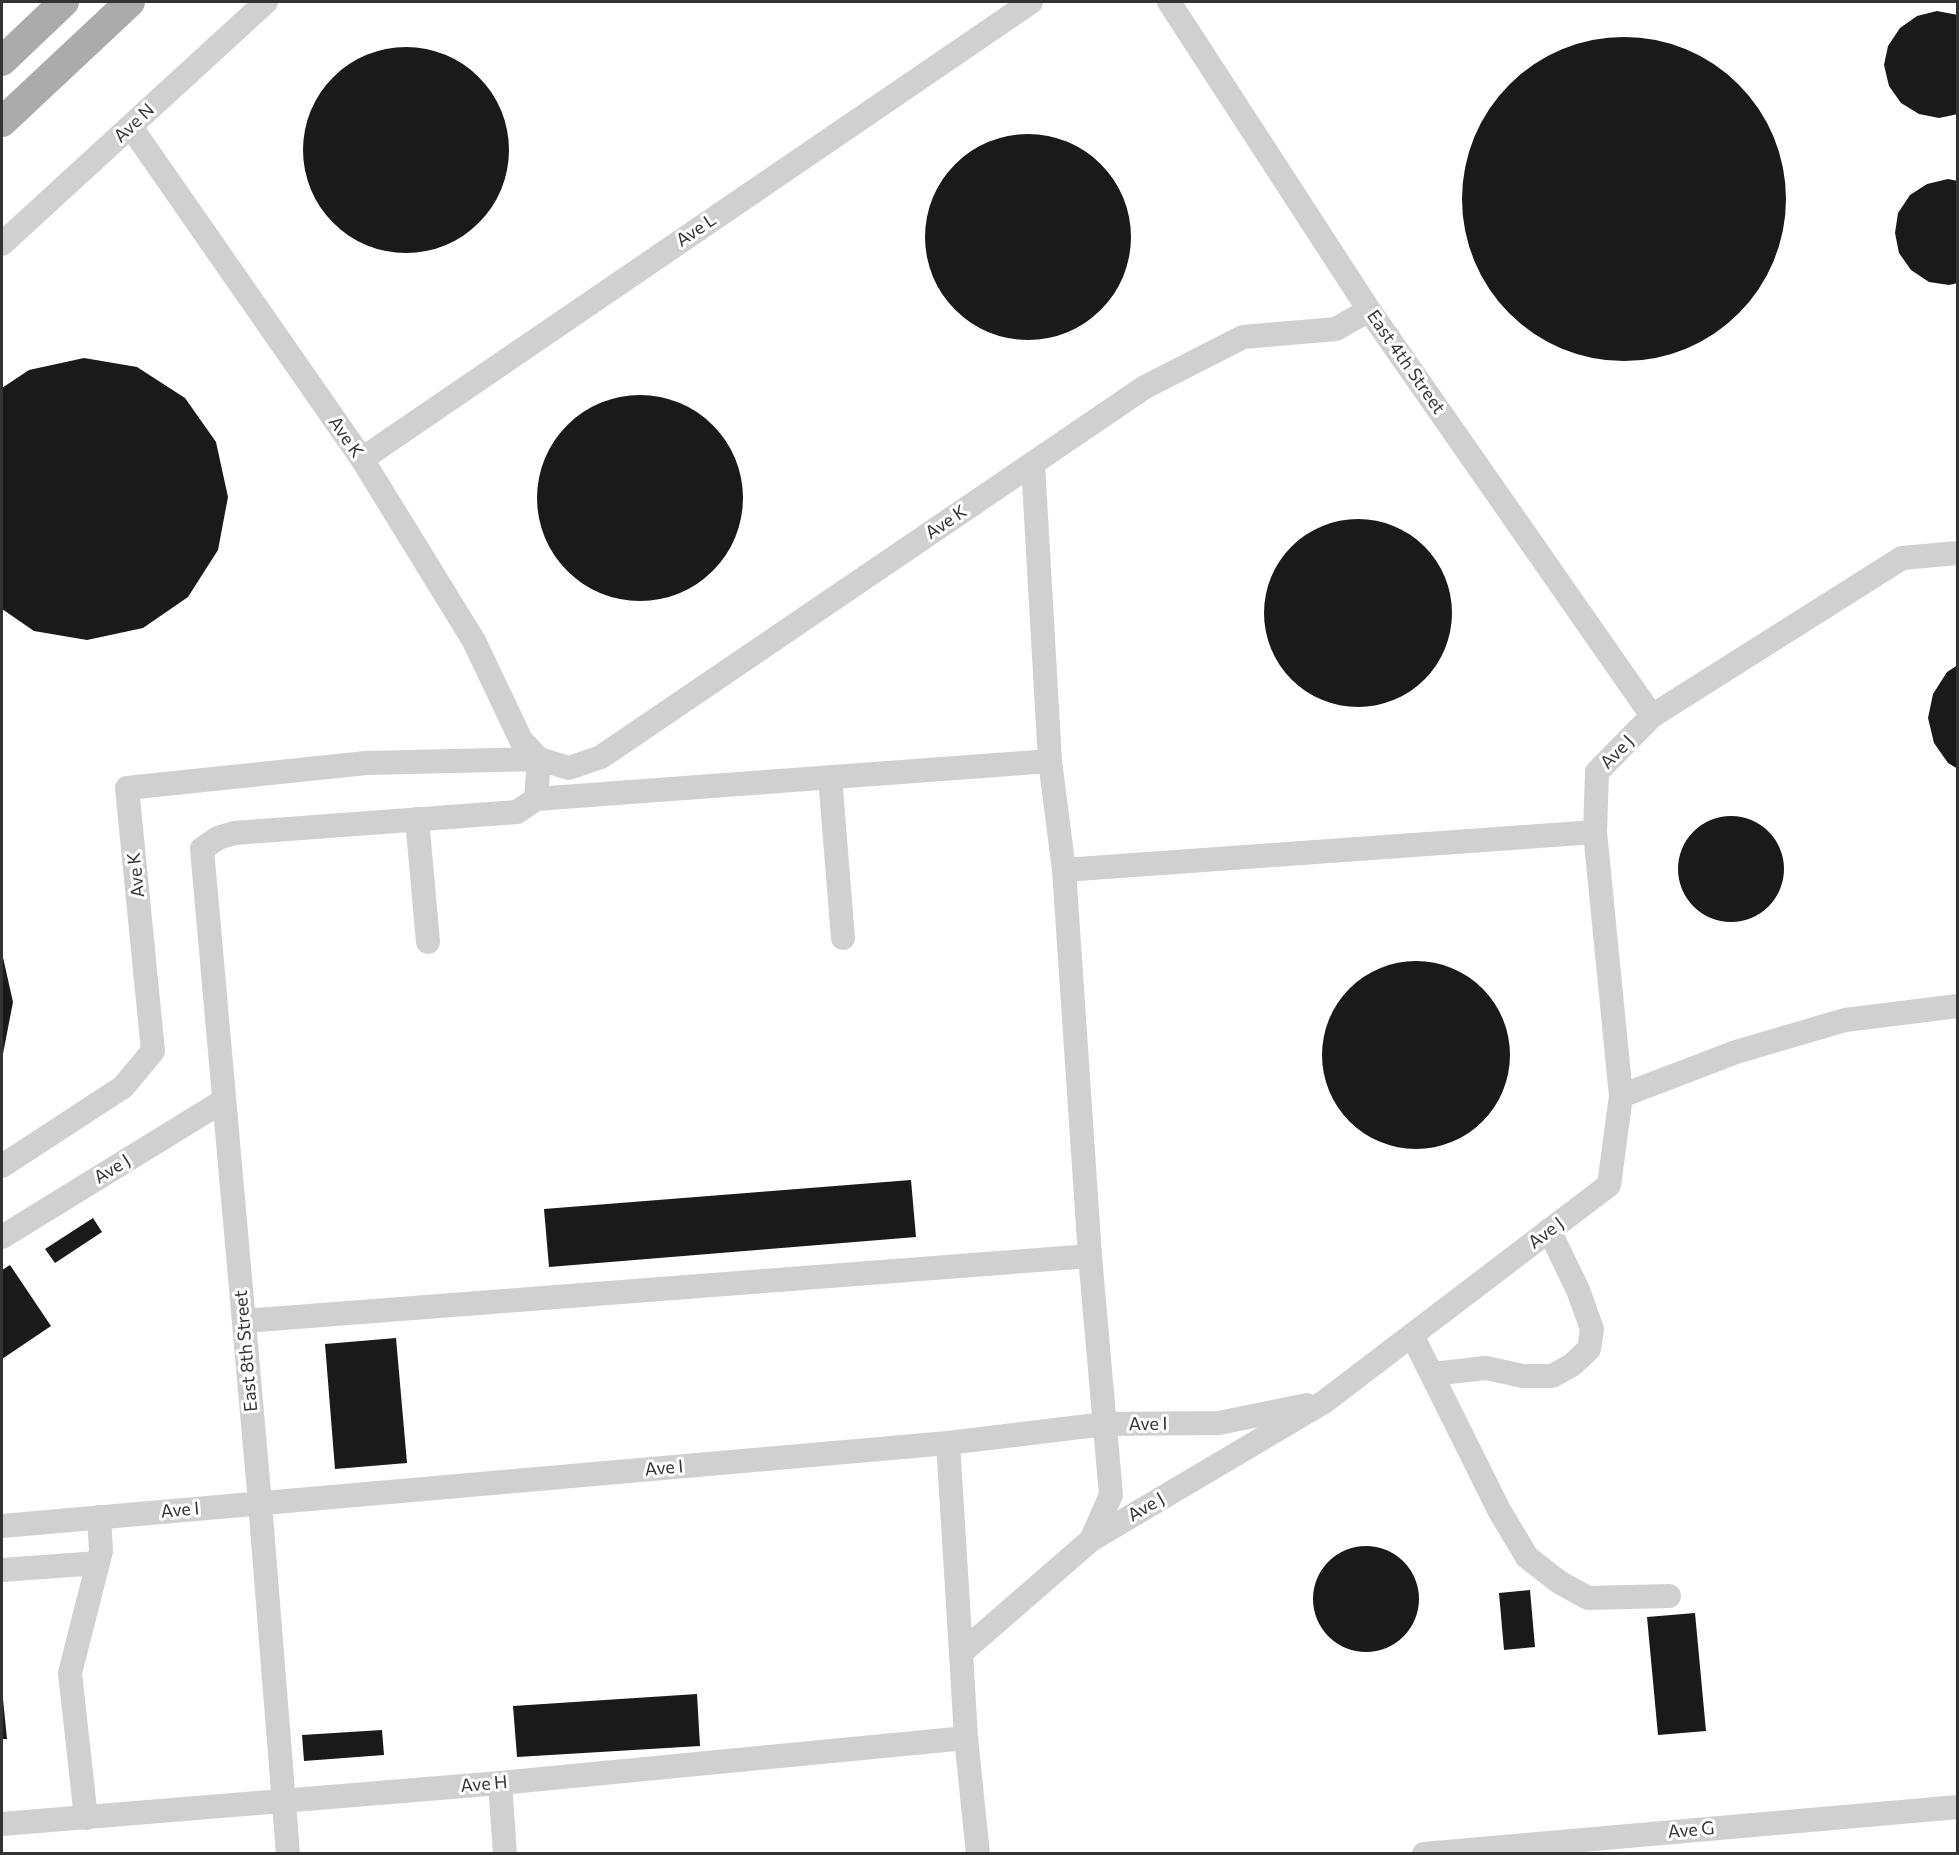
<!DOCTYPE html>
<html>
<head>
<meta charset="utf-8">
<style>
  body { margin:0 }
  #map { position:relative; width:1959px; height:1855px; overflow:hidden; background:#fff; font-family:Commissioner,sans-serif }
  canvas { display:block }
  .frame { position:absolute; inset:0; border:3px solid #333; pointer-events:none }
</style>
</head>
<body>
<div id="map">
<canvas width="1959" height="1855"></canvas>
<div class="frame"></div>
</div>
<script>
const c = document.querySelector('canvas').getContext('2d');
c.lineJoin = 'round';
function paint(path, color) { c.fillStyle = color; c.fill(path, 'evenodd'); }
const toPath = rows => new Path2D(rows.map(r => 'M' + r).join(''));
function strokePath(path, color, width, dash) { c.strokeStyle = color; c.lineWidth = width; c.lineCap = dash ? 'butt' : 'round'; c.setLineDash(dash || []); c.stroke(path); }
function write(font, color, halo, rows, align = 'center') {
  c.font = font + ' Commissioner,sans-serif'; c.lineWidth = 6; c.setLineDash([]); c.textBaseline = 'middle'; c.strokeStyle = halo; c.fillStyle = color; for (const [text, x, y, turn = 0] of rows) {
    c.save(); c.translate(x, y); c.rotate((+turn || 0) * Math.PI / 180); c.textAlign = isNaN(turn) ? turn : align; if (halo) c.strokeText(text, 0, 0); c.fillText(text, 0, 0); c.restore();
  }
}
const building = toPath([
  [1937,11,1958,15,1958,114,1939,118,1919,114,1901,103,1889,86,1884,65,1888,46,1900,28,1917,16],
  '1462 199a162 162 0 1 1 324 0a162 162 0 1 1-324 0Z',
  '303 150a103 103 0 1 1 206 0a103 103 0 1 1-206 0Z',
  '925 237a103 103 0 1 1 206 0a103 103 0 1 1-206 0Z',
  [1948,179,1958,181,1958,283,1949,285,1929,282,1911,270,1899,253,1895,233,1898,213,1910,195,1927,184],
  [84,358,137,367,185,398,216,442,228,497,218,550,188,597,143,628,87,640,34,631,2,609,2,388,29,370],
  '537 498a103 103 0 1 1 206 0a103 103 0 1 1-206 0Z',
  '1264 613a94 94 0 1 1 188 0a94 94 0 1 1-188 0Z',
  [1958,665,1958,769,1948,763,1934,743,1928,718,1933,694,1947,672],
  '1678 869a53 53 0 1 1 106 0a53 53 0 1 1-106 0Z',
  [2,953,13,1002,2,1059],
  '1322 1055a94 94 0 1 1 188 0a94 94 0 1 1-188 0Z',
  [911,1180,916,1237,549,1267,544,1209],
  [93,1218,102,1232,55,1263,45,1249],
  [10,1265,51,1326,2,1359,2,1270],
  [396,1338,407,1463,335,1469,325,1344],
  '1313 1599a53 53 0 1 1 106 0a53 53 0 1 1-106 0Z',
  [1530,1590,1535,1647,1504,1650,1499,1593],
  [1695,1613,1706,1731,1658,1735,1647,1617],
  [2,1689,7,1739,2,1739],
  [697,1694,700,1746,517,1757,513,1706],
  [382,1730,384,1755,304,1761,302,1735]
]);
const minor = toPath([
  [1169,2,1369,310,1652,716],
  [131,127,362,459,474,641,521,740,539,759,569,768,601,757,1145,387,1243,337,1336,329,1369,310],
  [2,244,266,2],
  [362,459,1031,2],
  [1033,464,1050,761,1064,870,1090,1256,1111,1495,1091,1540],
  [830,777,843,938],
  [417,819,428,942],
  [1064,870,1595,832],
  [1621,1096,1736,1052,1845,1020,1958,1006],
  [2,1166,123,1087,153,1051,127,788,366,763,539,759,536,799,1050,761],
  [2,1237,223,1101],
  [244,1321,1090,1256],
  [1412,1335,1499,1510,1527,1557,1559,1582,1588,1598,1669,1596],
  [1432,1374,1486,1368,1523,1376,1552,1376,1572,1365,1589,1349,1592,1329,1578,1290,1549,1230],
  [948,1443,961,1653],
  [2,1526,948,1443,1105,1424,1219,1423,1307,1405],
  [2,1570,98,1563],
  [500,1783,505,1854],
  [86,1818,70,1673,101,1551,99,1517],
  [2,1824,500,1783,966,1738],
  [288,1854,260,1503,202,849,218,838,234,833,517,812,536,799],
  [978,1854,966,1738,961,1653,1091,1540,1324,1402,1609,1185,1621,1096,1595,832,1597,772,1652,716,1902,558,1958,553],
  [1424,1854,1958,1807]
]);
const major = toPath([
  [2,61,64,2],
  [2,122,130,2]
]);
const streetNames = [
  ["Ave N",134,123,-43],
  ["Ave L",696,230,-34],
  ["East 4th Street",1406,362,55],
  ["Ave K",346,437,55],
  ["Ave K",946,522,-34],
  ["Ave J",1617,752,-46],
  ["Ave K",136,875,-96],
  ["Ave J",112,1169,-32],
  ["Ave J",1546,1233,-37],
  ["East 8th Street",246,1351,-95],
  ["Ave I",1148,1424,-1],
  ["Ave I",664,1468,-5],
  ["Ave J",1146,1507,-30],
  ["Ave I",180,1510,-5],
  ["Ave H",484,1784,-5],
  ["Ave G",1691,1830,-5]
];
paint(building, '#1a1a1a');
strokePath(minor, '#d0d0d0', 24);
strokePath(major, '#ababab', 30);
write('18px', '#333', '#fff', streetNames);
</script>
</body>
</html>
